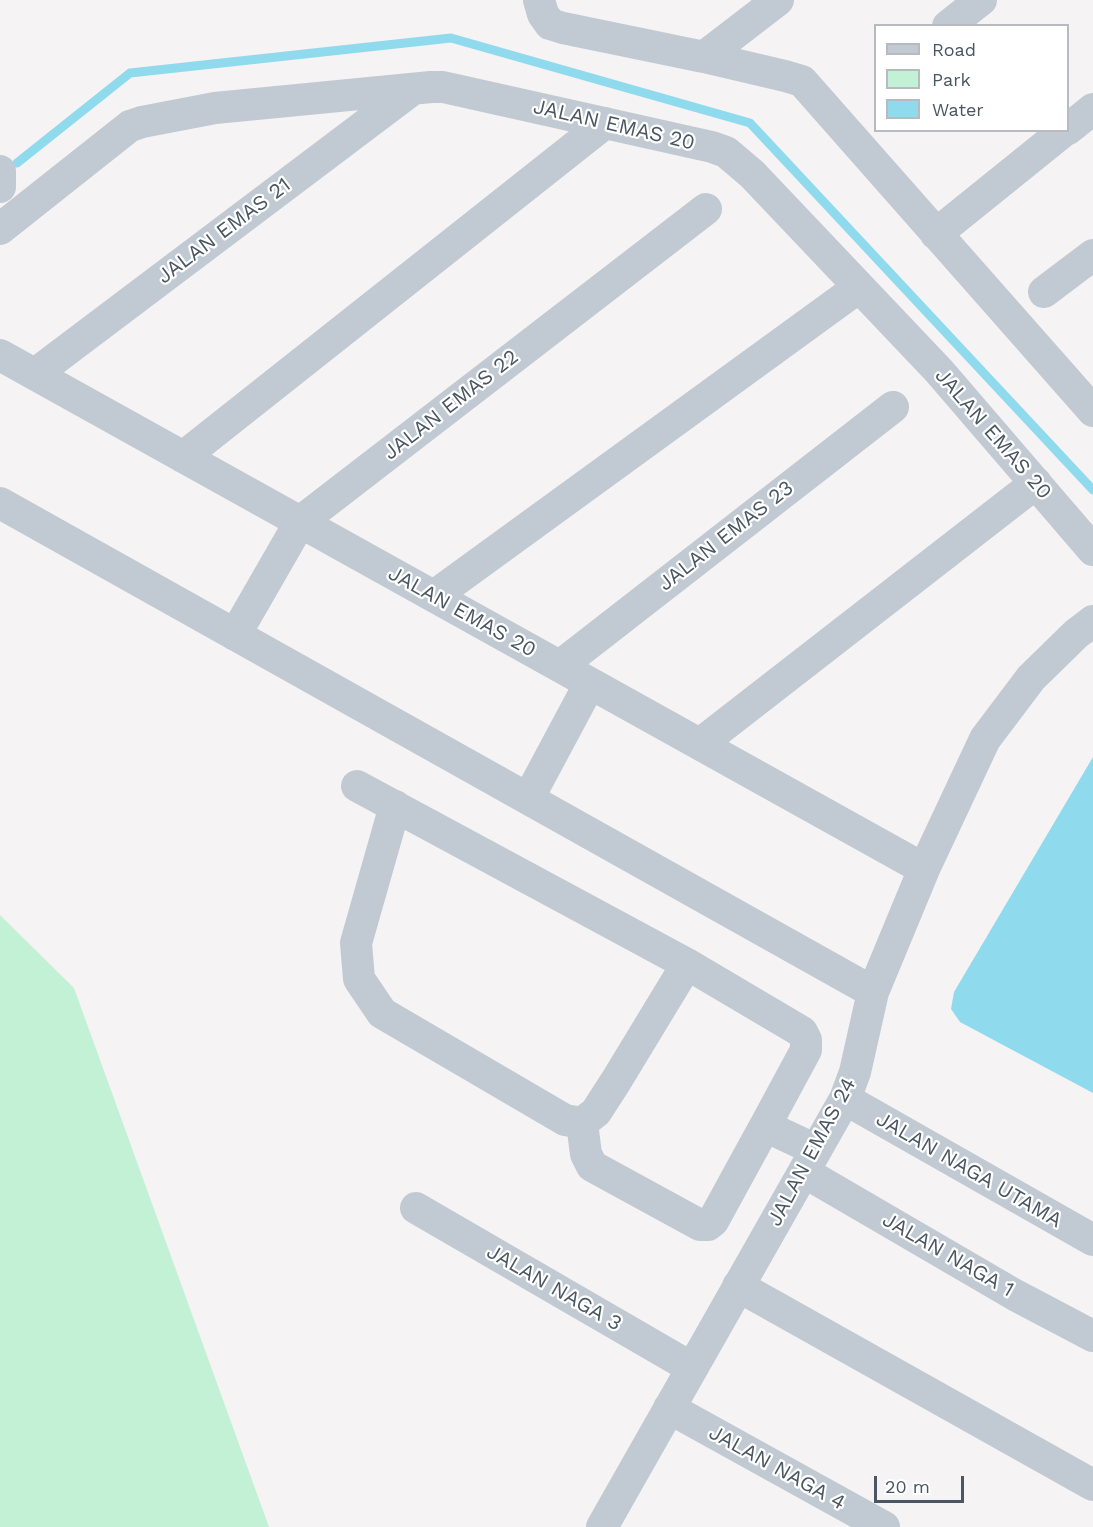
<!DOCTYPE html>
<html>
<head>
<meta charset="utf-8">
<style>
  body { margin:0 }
  #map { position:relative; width:1093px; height:1527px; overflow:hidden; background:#f5f3f3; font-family:"Work Sans",sans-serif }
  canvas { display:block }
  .legend { position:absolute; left:874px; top:24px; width:195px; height:108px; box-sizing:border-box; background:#fff; border:2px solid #b7bbc0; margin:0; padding:8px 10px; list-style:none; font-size:18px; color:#4a5661 }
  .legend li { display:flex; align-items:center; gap:12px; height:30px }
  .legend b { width:30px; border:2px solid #b7bbc0 }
  .scale { position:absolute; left:874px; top:1476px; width:90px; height:27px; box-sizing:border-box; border:3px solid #4a5661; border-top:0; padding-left:8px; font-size:18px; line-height:21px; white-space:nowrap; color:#4a5661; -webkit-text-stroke:4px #fff; paint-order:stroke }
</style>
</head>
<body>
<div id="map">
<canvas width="1093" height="1527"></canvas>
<ul class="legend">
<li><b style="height:8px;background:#c1cad2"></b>Road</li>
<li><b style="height:16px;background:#c3f1d5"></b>Park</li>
<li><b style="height:16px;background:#90daee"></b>Water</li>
</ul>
<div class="scale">20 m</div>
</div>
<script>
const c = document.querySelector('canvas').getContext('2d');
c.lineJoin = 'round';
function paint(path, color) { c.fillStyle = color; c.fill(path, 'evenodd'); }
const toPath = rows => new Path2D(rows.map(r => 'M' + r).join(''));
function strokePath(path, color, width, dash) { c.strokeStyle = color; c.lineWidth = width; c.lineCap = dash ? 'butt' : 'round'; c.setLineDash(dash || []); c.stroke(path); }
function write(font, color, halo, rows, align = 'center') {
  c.font = font + ' "Work Sans",sans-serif'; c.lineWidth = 4.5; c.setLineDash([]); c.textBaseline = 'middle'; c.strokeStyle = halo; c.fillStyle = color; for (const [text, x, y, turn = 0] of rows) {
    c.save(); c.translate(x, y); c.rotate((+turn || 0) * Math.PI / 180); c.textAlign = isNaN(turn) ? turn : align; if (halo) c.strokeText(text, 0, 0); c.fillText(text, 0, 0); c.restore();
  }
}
const green = toPath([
  [0,915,74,988,269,1527,0,1527]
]);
const water = toPath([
  [1093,757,1093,1093,960,1022,951,1009,954,992]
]);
const stream = toPath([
  [17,163,130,73,451,38,750,123,1093,490]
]);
const minor = toPath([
  [539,0,543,14,550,24,563,28,704,57,785,76,802,81,1093,411],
  [948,26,981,0],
  [704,57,778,0],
  [1068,129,1093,109],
  [0,171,0,187],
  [0,229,130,126,142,122,215,108,431,87,443,87,712,147,726,152,752,174,939,371,1093,550],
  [936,234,1065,130],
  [1044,292,1093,255],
  [0,355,924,869],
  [35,374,413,89],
  [183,457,605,123],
  [0,503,873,992],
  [434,596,859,287],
  [235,635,300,522,706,209],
  [560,666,893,407],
  [700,744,1036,483],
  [357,786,687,964,802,1032,806,1040,806,1050,765,1126,816,1150],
  [528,799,590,683],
  [395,806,356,943,359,979,382,1013,565,1120,582,1123,596,1112,616,1081,687,964],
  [845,1099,1093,1240],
  [582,1123,586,1154,592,1166,700,1225,708,1225,713,1221,765,1126],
  [804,1172,1015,1295,1093,1336],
  [416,1208,692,1368],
  [738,1286,1093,1485],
  [669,1408,884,1527],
  [602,1527,845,1099,855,1072,873,992,924,869,985,739,1031,678,1076,634,1093,621]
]);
const streetNames = [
  ["JALAN EMAS 20",614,125,13],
  ["JALAN EMAS 21",224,231,-37],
  ["JALAN EMAS 22",451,405,-38],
  ["JALAN EMAS 20",993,434,49],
  ["JALAN EMAS 23",726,536,-38],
  ["JALAN EMAS 20",462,612,29],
  ["JALAN EMAS 24",812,1152,-62],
  ["JALAN NAGA UTAMA",969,1170,30],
  ["JALAN NAGA 1",948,1255,30],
  ["JALAN NAGA 3",554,1288,30],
  ["JALAN NAGA 4",777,1468,29]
];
paint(green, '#c3f1d5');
paint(water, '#90daee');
strokePath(stream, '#90daee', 9);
strokePath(minor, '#c1cad2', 32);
write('21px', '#4a5661', '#fff', streetNames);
</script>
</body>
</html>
